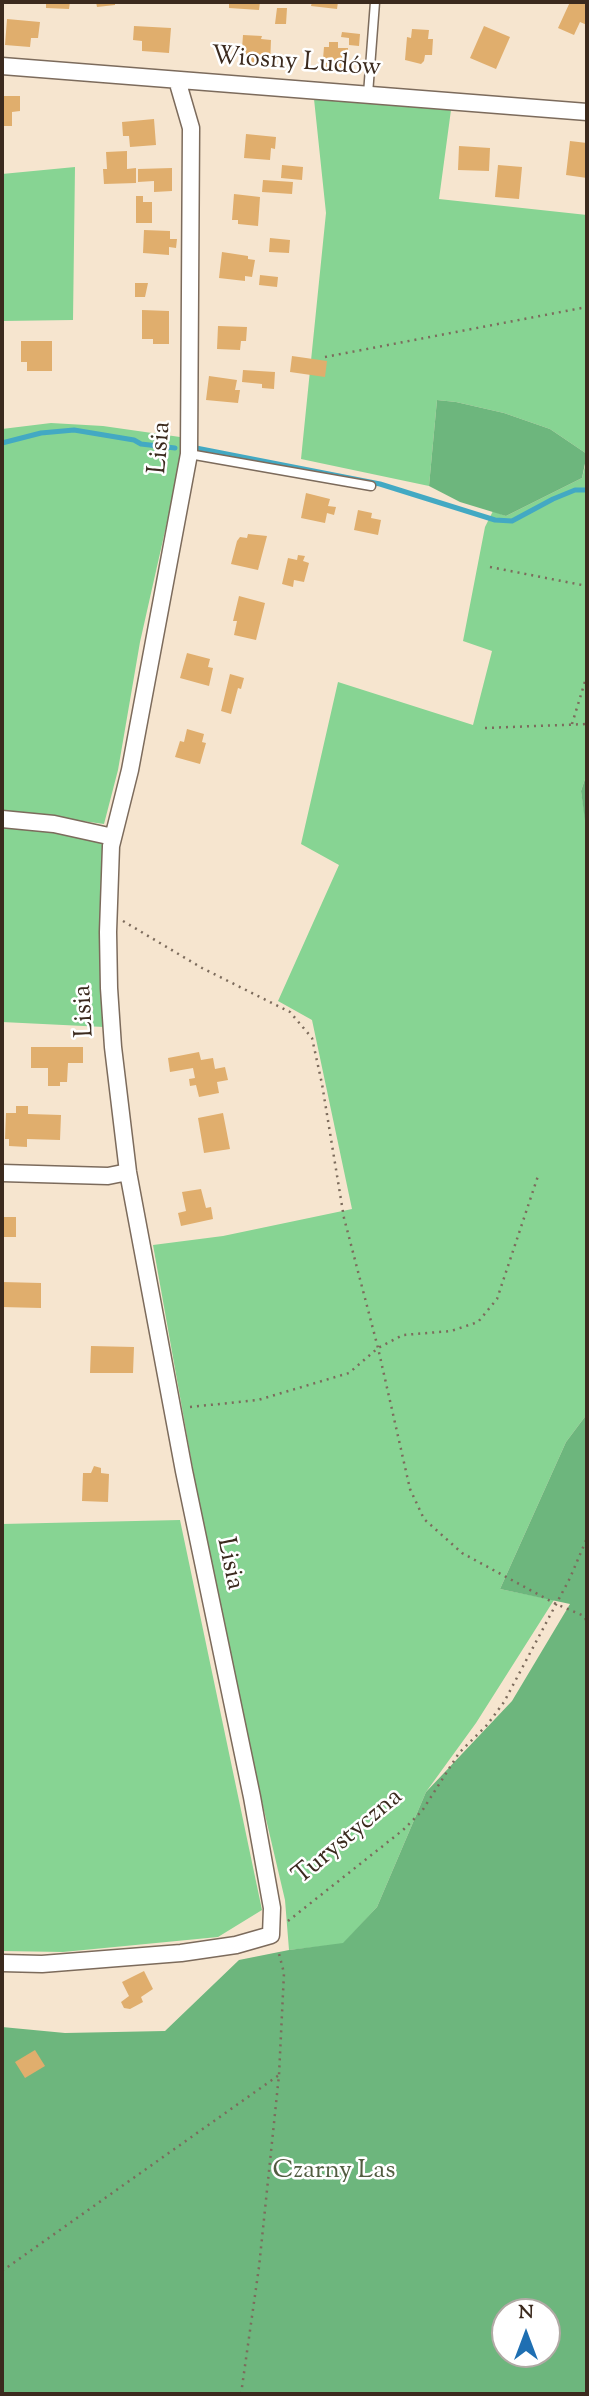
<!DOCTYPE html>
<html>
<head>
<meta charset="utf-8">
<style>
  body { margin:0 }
  #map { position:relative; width:589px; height:2396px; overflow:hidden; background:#f6e5cf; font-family:"Sorts Mill Goudy",serif }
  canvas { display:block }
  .frame { position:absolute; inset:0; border:4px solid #3b2a1e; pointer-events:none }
  .north { position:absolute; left:491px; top:2298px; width:70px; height:70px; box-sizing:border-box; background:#fff; border:2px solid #b1aaa5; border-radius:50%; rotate:0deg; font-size:19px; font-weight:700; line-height:28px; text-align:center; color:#3b2a1e }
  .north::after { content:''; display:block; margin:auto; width:24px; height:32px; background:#1f6fb2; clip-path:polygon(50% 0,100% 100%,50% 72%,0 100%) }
</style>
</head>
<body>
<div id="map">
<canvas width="589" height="2396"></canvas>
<div class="frame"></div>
<div class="north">N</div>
</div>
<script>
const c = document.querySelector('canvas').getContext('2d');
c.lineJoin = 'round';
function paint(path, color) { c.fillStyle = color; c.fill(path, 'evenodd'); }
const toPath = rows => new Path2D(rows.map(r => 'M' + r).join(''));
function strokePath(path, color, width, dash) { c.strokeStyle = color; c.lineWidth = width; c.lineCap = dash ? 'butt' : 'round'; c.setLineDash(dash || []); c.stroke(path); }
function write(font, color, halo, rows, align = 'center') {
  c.font = font + ' "Sorts Mill Goudy",serif'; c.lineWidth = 5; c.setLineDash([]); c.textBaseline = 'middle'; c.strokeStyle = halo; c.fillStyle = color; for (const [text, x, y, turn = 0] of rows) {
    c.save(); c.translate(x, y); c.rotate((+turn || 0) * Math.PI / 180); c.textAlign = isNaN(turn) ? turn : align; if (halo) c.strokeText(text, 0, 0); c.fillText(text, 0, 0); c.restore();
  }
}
const green = toPath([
  [314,99,451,110,439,199,587,215,587,454,550,429,504,413,456,402,437,400,429,486,301,459,326,213],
  [75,167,73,320,2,321,2,174],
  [51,423,103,426,180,437,181,460,140,642,118,770,104,824,2,810,2,429],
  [587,458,587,773,581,791,587,829,587,1414,566,1442,500,1589,554,1600,476,1723,426,1792,377,1907,343,1944,289,1950,285,1900,221,1627,153,1245,223,1236,352,1209,312,1020,278,1001,339,865,301,844,338,682,473,725,492,651,463,641,485,527,493,511,506,516,582,478],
  [2,822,13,823,101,841,104,844,104,959,100,961,104,1027,2,1022],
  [180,1520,262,1910,218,1937,63,1952,2,1951,2,1524]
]);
const forest = toPath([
  [437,400,456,402,504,413,550,429,587,454,582,478,506,516,460,502,429,486],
  [587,773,587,835,581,791],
  [587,1414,587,2394,2,2394,2,2027,65,2033,165,2031,239,1960,289,1950,343,1943,377,1907,426,1792,512,1701,570,1604,500,1589,566,1442],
  [505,2312,547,2312,547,2354,505,2354]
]);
const stream = toPath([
  [2,443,41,433,74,430,134,440,141,444,175,448],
  [196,448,380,484,495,520,512,521,553,499,575,490,587,490]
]);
const building = toPath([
  [46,2,70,2,69,9,46,8],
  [96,2,115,2,115,5,97,7],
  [229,2,260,2,259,10,229,8],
  [312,2,338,2,337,9,311,6],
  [570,2,587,2,587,25,580,22,574,35,558,28],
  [277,8,287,8,286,24,275,24],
  [7,19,40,22,38,38,31,38,30,47,5,45],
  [134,26,171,28,169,53,142,51,142,41,133,40],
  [484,26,510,37,496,69,470,58],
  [412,29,429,30,428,39,433,39,432,55,425,55,424,61,421,64,405,60,407,37,411,38],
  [342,32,360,34,359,46,349,45,349,38,341,37],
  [243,35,262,36,261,39,271,40,270,65,241,63],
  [329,42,338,42,338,48,348,48,347,73,322,71,324,47,329,47],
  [2,96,20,96,20,111,12,112,12,126,2,126],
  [154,119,156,145,130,147,129,136,123,136,122,122],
  [246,134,276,137,275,149,271,148,270,160,244,158],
  [570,141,587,143,587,178,566,175],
  [459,146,490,148,489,171,458,170],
  [127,151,127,169,136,168,136,183,104,184,103,169,107,169,106,152],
  [282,165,303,167,302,180,281,178],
  [498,165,522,167,519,199,495,197],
  [172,168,172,191,154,192,154,181,138,182,138,169],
  [263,180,293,182,292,194,262,192],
  [234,194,260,197,258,226,238,224,238,220,232,220],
  [136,196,143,196,143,202,152,202,152,223,136,223],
  [144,230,170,231,170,239,177,239,176,248,169,247,169,255,143,253],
  [270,238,290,240,289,253,269,252],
  [222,252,248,256,248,259,255,260,252,277,245,276,245,281,219,278],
  [260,275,278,277,277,287,259,285],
  [135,283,148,283,145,297,135,297],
  [142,310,169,311,169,344,153,344,153,339,142,339],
  [218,326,247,327,246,341,241,341,240,350,217,349],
  [21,341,52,341,52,371,27,371,27,362,21,362],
  [292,356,327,361,325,377,290,372],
  [243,370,275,372,274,389,262,388,262,384,242,382],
  [209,376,237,380,235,390,240,390,238,403,206,400],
  [306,493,330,499,328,506,336,507,334,515,327,513,325,523,301,518],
  [358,510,372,513,371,518,381,520,378,535,354,530],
  [248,534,267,536,258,570,231,564,237,541,240,537,247,538],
  [298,555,305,556,303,561,309,563,304,582,294,580,293,587,282,584,288,558,297,560],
  [239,596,265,603,256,640,234,635,237,621,233,621],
  [187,653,210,659,208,667,213,668,209,686,180,678],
  [230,674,244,678,241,689,238,688,231,714,221,711],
  [187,729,204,734,202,742,206,743,200,764,175,757,180,741,184,742],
  [31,1047,83,1047,83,1063,68,1063,67,1082,60,1082,60,1086,48,1086,48,1068,31,1068],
  [199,1052,201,1060,213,1058,215,1069,225,1067,228,1080,217,1082,219,1093,199,1097,196,1085,190,1086,189,1079,195,1078,193,1068,170,1072,168,1058],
  [16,1106,28,1106,28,1114,61,1115,60,1140,27,1139,27,1147,9,1146,9,1139,5,1139,6,1113,16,1113],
  [223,1113,230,1149,204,1153,198,1118],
  [201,1189,206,1208,211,1207,213,1219,181,1226,178,1213,186,1211,182,1192],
  [2,1217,16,1217,16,1237,2,1237],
  [2,1282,41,1283,41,1308,2,1307],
  [91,1346,134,1347,133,1373,90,1373],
  [94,1466,101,1468,101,1473,109,1474,108,1502,82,1501,83,1473,91,1473],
  [144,1971,153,1989,141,1997,143,2002,130,2009,124,2008,121,2002,129,1996,122,1982],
  [35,2050,45,2066,25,2078,15,2062]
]);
const path = toPath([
  [325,357,587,307],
  [490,567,587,586],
  [572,724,587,675],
  [485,728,587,724],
  [123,921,202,968,290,1012,312,1038,322,1084,344,1218,378,1348,410,1489,424,1519,462,1553,556,1604,584,1616,587,1622],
  [190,1407,258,1400,349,1373,378,1348,403,1335,451,1331,478,1322,497,1299,539,1173],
  [288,1921,403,1830,422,1811,459,1753,487,1725,504,1702,570,1578,587,1538],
  [2,2271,279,2075],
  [241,2394,259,2267,279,2075,284,1973,278,1950]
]);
const lane = toPath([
  [368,94,375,2],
  [189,454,371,486]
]);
const street = toPath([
  [2,66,587,112],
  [2,819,54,824,113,837],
  [2,1173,108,1176,128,1172],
  [2,1963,42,1964,181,1953,236,1945,271,1935,272,1908,252,1797,184,1471,128,1172,113,1047,109,988,108,932,111,846,130,770,189,454,191,128,177,80]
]);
const streetNames = [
  ["Wiosny Ludów",296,64,4],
  ["Lisia",162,448,-85],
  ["Lisia",86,1011,-93],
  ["Lisia",228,1564,78],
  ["Turystyczna",349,1838,-40]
];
const parkNames = [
  ["Czarny Las",334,2173]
];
paint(green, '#87d493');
paint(forest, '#6db67d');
strokePath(stream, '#43a9c3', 5);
paint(building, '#e0ae6d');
strokePath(lane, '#7c6b5c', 11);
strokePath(street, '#7c6b5c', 19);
strokePath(path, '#7c6b5c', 2.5, [2, 5]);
strokePath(lane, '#fff', 8);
strokePath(street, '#fff', 16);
write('26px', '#3b2a1e', '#fff', streetNames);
write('26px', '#525d41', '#fff', parkNames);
</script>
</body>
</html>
